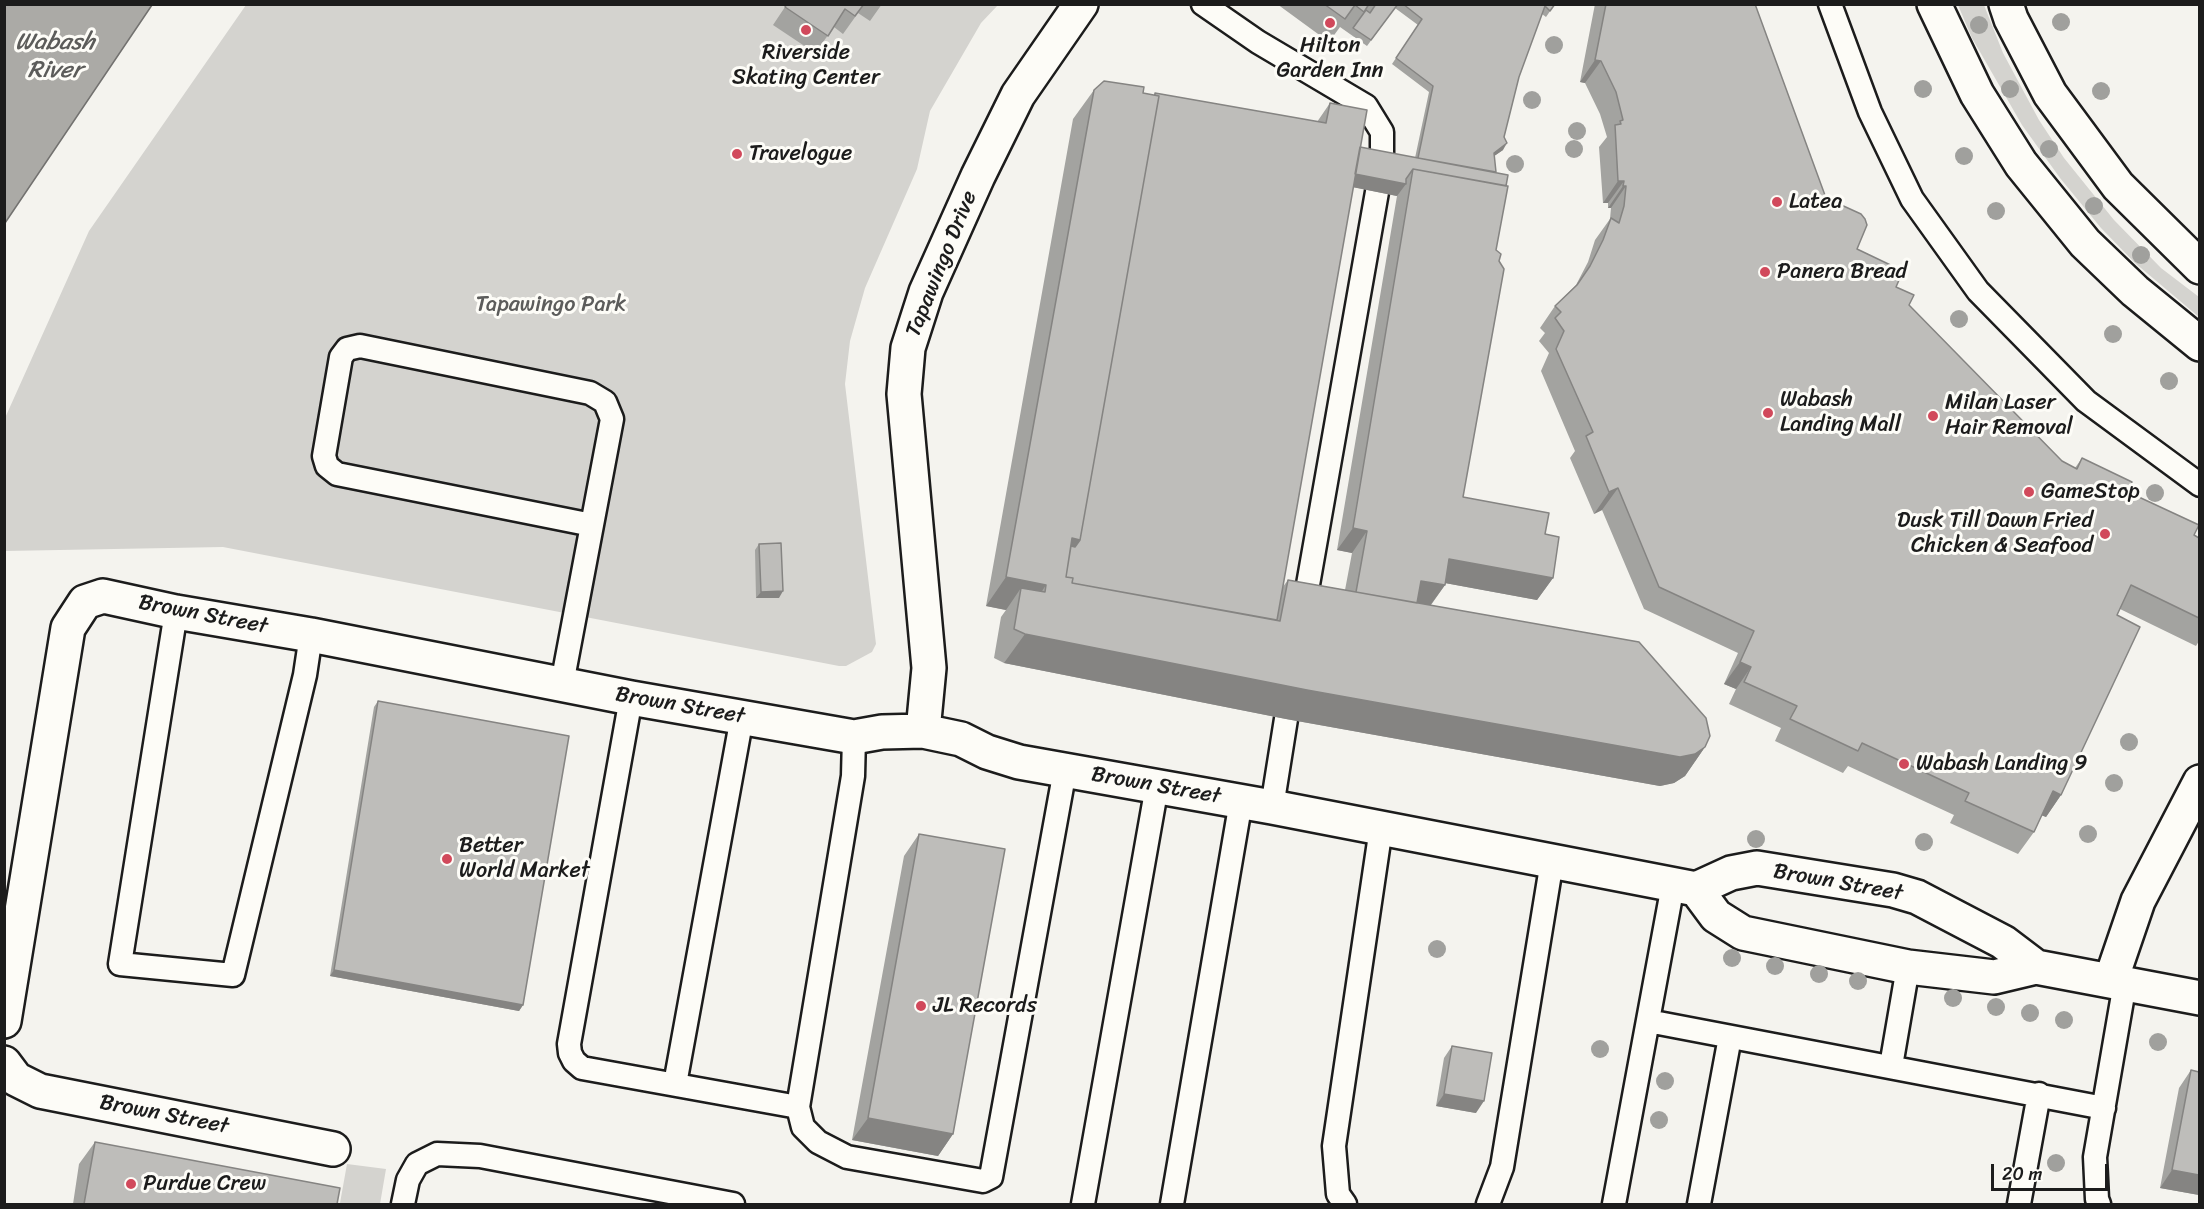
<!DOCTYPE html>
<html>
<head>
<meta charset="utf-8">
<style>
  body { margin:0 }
  #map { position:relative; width:2204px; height:1209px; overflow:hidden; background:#f4f3ee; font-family:Sriracha,sans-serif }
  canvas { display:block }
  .frame { position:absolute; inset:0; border:6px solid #1c1c1c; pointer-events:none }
  .scale { position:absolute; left:1991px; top:1164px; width:117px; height:27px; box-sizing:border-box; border:3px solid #1c1c1c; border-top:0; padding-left:8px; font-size:18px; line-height:21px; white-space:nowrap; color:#1c1c1c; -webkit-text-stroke:4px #fdfcf7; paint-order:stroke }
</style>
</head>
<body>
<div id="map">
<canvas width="2204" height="1209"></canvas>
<div class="frame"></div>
<div class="scale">20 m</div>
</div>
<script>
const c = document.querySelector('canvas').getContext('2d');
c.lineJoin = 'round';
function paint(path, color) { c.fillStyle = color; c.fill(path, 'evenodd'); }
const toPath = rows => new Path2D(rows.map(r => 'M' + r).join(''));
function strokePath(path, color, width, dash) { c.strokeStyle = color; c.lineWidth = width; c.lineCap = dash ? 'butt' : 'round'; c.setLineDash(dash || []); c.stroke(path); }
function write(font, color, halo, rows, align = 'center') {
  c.font = font + ' Sriracha,sans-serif'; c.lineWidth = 6; c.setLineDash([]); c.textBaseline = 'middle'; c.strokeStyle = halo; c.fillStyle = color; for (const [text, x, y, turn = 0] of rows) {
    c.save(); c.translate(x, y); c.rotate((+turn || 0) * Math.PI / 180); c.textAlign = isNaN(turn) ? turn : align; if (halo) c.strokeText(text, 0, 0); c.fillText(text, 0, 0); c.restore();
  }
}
const green = toPath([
  [246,5,998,5,981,23,930,111,917,169,865,288,850,341,845,384,876,644,872,652,846,666,839,666,223,547,5,551,5,418,89,231],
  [1958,5,1984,5,2003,53,2039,120,2064,158,2114,220,2161,268,2199,297,2199,317,2135,263,2101,228,2060,178,2022,125,1972,38],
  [347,1164,386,1169,380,1204,316,1204,317,1199,340,1203]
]);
const water = toPath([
  [5,4,152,5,5,223,4,5,5,4]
]);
const service = toPath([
  [1203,4,1258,42,1366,106,1382,132,1382,165],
  [1830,4,1870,112,1912,199,1978,291,2086,401,2200,485],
  [176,612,120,964,233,975,305,675,311,635],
  [1303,613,1377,192],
  [562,684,612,419,605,402,590,393,360,346,347,349,341,357,324,456,327,466,337,474,592,525],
  [631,698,569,1044,570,1053,574,1061,582,1068,798,1107,853,776,854,737],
  [1272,807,1286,719],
  [1648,1021,2104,1108],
  [1891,1066,1908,967],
  [675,1084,742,717],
  [798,1107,803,1127,818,1142,847,1157,983,1181,991,1177,1065,770],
  [403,1204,408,1180,417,1164,437,1154,480,1156,733,1204],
  [1083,1204,1157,786],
  [1172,1204,1241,801],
  [1345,1204,1338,1194,1334,1146,1381,828],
  [1488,1204,1502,1167,1552,861],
  [1614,1204,1673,885],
  [1699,1204,1730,1037],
  [2019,1204,2039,1094],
  [2099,1204,2097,1199,2095,1157,2125,983]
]);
const minor = toPath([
  [923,731,929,668,904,394,908,348,926,292,978,176,1018,95,1081,4],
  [1696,889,1716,916,1743,933,1908,967,1994,977,2036,967,2200,998],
  [2111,980,2138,901,2200,782],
  [4,1021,68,628,85,602,103,596,176,612,311,635,631,698,854,737,882,732,923,731,961,739,987,752,1019,762,1272,807,1696,889,1731,873,1757,868,1893,890,1917,897,2003,942,2036,967],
  [4,1063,16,1079,40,1091,333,1149]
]);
const primary = toPath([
  [1934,4,1977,94,2021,164,2085,243,2135,291,2200,344],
  [2006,4,2011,19,2050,94,2118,186,2200,267]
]);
const trees = [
  [2061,22],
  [1979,25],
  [1554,45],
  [1923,89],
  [2010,89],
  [2101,91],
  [1532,100],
  [1577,131],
  [1574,149],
  [2049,149],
  [1964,156],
  [1515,164],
  [2094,206],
  [1996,211],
  [2141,255],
  [1959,319],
  [2113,334],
  [2169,381],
  [2155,493],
  [2129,742],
  [2114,783],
  [2088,834],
  [1756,839],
  [1924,842],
  [1437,949],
  [1732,958],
  [1775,966],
  [1819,974],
  [1858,981],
  [1953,998],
  [1996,1007],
  [2030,1013],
  [2064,1020],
  [2158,1042],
  [1600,1049],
  [1665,1081],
  [1659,1120],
  [2056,1163]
];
const wall = toPath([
  [787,4,882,4,870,21,858,13,843,34,834,27,815,53,773,25],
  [1277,4,1555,4,1546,17,1542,14,1519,77,1504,137,1503,150,1494,156,1496,250,1463,497,1545,534,1553,578,1537,600,1445,583,1445,585,1431,605,1705,747,1685,776,1674,783,1660,786,1286,719,1004,663,994,658,1001,617,1006,610,986,606,1073,119,1094,90,1154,95,1155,93,1317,122,1330,103,1360,147,1415,158,1429,92,1392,64,1418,25,1395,8,1367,46,1340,27,1329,42],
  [1353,187,1397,196,1337,550,1352,553,1345,590,1288,580,1282,588],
  [1595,4,1755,4,1826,198,1857,249,1896,287,1909,305,2062,461,2075,468,2082,458,2128,492,2194,535,2199,538,2199,641,2196,646,2120,609,2117,615,2061,795,2046,817,2042,815,2034,832,2018,854,1950,823,1954,815,1848,766,1843,773,1775,741,1781,728,1729,704,1736,689,1724,684,1738,653,1644,609,1602,510,1594,514,1570,458,1575,451,1541,371,1549,353,1539,341,1545,333,1540,328,1555,306,1576,285,1588,262,1595,240,1610,219,1611,208,1608,208,1608,203,1603,203,1599,147,1607,137,1600,114,1585,83,1580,82],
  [759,544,779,598,756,598,755,550],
  [378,701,523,1005,519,1011,330,976,374,707],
  [919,834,953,1134,938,1156,852,1140,904,856],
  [1452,1046,1476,1113,1436,1106,1444,1058],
  [2191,1070,2199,1072,2199,1195,2160,1188,2179,1088],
  [95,1142,337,1204,73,1204,79,1164]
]);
const shadedWall = toPath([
  [1595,60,1601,61,1585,83,1580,82],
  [1507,143,1503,150,1490,159,1494,153],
  [1350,173,1406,184,1397,196,1342,185],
  [1618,181,1624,181,1608,203,1603,203],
  [1623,186,1626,186,1611,208,1608,208],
  [1618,488,1602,510,1594,514,1609,492],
  [1353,528,1367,531,1352,553,1337,550],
  [1072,538,1080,540,1065,561],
  [1449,559,1553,578,1537,600,1434,581],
  [1006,577,1046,585,1026,615,1021,588,1006,610,986,606],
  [1421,581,1445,585,1429,607,1405,603],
  [783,591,779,598,756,598,761,592],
  [1025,634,1705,747,1685,776,1674,783,1660,786,1286,719,1004,663],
  [1740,662,1751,667,1736,689,1724,684],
  [2053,791,2061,795,2046,817,2038,814],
  [334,970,523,1005,519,1011,330,976],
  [1444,1094,1484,1101,1476,1113,1436,1106],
  [868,1118,953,1134,938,1156,852,1140],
  [2172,1170,2199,1175,2199,1195,2160,1188]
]);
const building = toPath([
  [787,4,864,4,855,16,845,9,828,36,785,7,787,4],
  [1324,4,1369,4,1364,12,1355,5,1345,19,1324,4],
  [1376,4,1398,4,1371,40,1353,28,1366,10,1370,13,1376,4],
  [1403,4,1555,4,1550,11,1545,6,1519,77,1504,137,1507,143,1494,153,1496,172,1418,158,1433,86,1396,58,1422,19,1403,4],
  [1606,4,1755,4,1826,198,1861,214,1865,219,1867,225,1857,249,1903,271,1896,287,1914,295,1909,305,2062,461,2077,469,2082,458,2132,482,2128,492,2199,525,2194,535,2199,538,2199,618,2131,585,2117,615,2140,627,2061,795,2053,791,2034,832,1965,801,1969,793,1862,743,1858,751,1790,719,1797,706,1744,682,1751,667,1740,662,1754,631,1659,587,1618,488,1609,492,1586,436,1593,432,1556,349,1564,331,1555,318,1561,312,1555,306,1577,285,1590,266,1603,240,1611,218,1619,223,1624,206,1626,186,1623,186,1624,181,1618,181,1615,125,1621,124,1620,121,1623,120,1616,92,1601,61,1595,60,1606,4],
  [1104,81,1144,87,1143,93,1159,96,1080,540,1072,538,1066,577,1073,578,1072,583,1280,621,1288,580,1639,642,1706,718,1710,736,1705,747,1695,754,1680,757,1307,690,1025,634,1014,629,1021,588,1045,592,1046,585,1006,577,1094,90,1104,81],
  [1155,93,1326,123,1330,103,1367,110,1277,620,1072,583,1073,578,1066,577,1071,546,1075,547,1080,540,1159,96,1155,95,1155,93],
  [1360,147,1508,175,1506,186,1413,169,1406,179,1406,184,1355,174,1360,147],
  [1413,169,1508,186,1496,250,1501,254,1499,261,1504,269,1463,497,1549,513,1545,534,1559,537,1553,578,1449,559,1445,585,1421,581,1417,603,1356,592,1367,531,1353,528,1413,169],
  [781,543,783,591,761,592,759,544,781,543],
  [378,701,569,736,523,1005,334,970,378,701],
  [919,834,1005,849,953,1134,868,1118,919,834],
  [1452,1046,1492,1053,1484,1101,1444,1094,1452,1046],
  [2191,1070,2199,1072,2199,1175,2172,1170,2191,1070],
  [95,1142,340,1188,337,1204,84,1204,95,1142]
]);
const markers = [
  [1330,23,6,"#d1495b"],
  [806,30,6,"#d1495b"],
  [737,154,6,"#d1495b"],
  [1777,202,6,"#d1495b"],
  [1765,272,6,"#d1495b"],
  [1768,413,6,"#d1495b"],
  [1933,416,6,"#d1495b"],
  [2029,492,6,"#d1495b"],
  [2105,534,6,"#d1495b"],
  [1904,764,6,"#d1495b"],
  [447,859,6,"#d1495b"],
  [921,1006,6,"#d1495b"],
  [131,1184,6,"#d1495b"]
];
const poiNames = [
  ["Hilton",1330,46,"center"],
  ["Garden Inn",1330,71,"center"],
  ["Riverside",806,53,"center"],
  ["Skating Center",806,78,"center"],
  ["Travelogue",749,154],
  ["Latea",1789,202],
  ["Panera Bread",1777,272],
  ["Wabash",1780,400],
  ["Landing Mall",1780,425],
  ["Milan Laser",1945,403],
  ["Hair Removal",1945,428],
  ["GameStop",2041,492],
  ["Dusk Till Dawn Fried",2093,521,"right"],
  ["Chicken & Seafood",2093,546,"right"],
  ["Wabash Landing 9",1916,764],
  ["Better",459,846],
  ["World Market",459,871],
  ["JL Records",933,1006],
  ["Purdue Crew",143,1184]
];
const streetNames = [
  ["Tapawingo Drive",942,264,-68],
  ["Brown Street",203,615,11],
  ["Brown Street",680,706,10],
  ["Brown Street",1156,786,10],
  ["Brown Street",1838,883,10],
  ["Brown Street",164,1115,11]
];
const parkNames = [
  ["Tapawingo Park",551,305]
];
const waterNames = [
  ["Wabash",55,43],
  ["River",55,71]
];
paint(green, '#d4d3cf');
paint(water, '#abaaa6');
strokePath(water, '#72716f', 1.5);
strokePath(service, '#1c1c1c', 27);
strokePath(minor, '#1c1c1c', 38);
strokePath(primary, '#1c1c1c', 38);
strokePath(service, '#fdfcf7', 22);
strokePath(minor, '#fdfcf7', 33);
strokePath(primary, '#fdfcf7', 33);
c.fillStyle = '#a0a09d';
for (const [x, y] of trees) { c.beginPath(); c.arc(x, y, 9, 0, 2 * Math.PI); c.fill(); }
paint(wall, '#a3a3a0');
paint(shadedWall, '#858482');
paint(building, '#bebdba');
strokePath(building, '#858482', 1.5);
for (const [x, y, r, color] of markers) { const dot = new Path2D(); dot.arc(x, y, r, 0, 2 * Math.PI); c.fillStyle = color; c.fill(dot); strokePath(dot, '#fdfcf7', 2); }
write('22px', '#1c1c1c', '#fdfcf7', poiNames, 'left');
write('22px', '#1c1c1c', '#fdfcf7', streetNames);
write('22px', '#5c5c5b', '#fdfcf7', parkNames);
write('italic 24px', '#5c5c5a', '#fdfcf7', waterNames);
</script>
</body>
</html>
